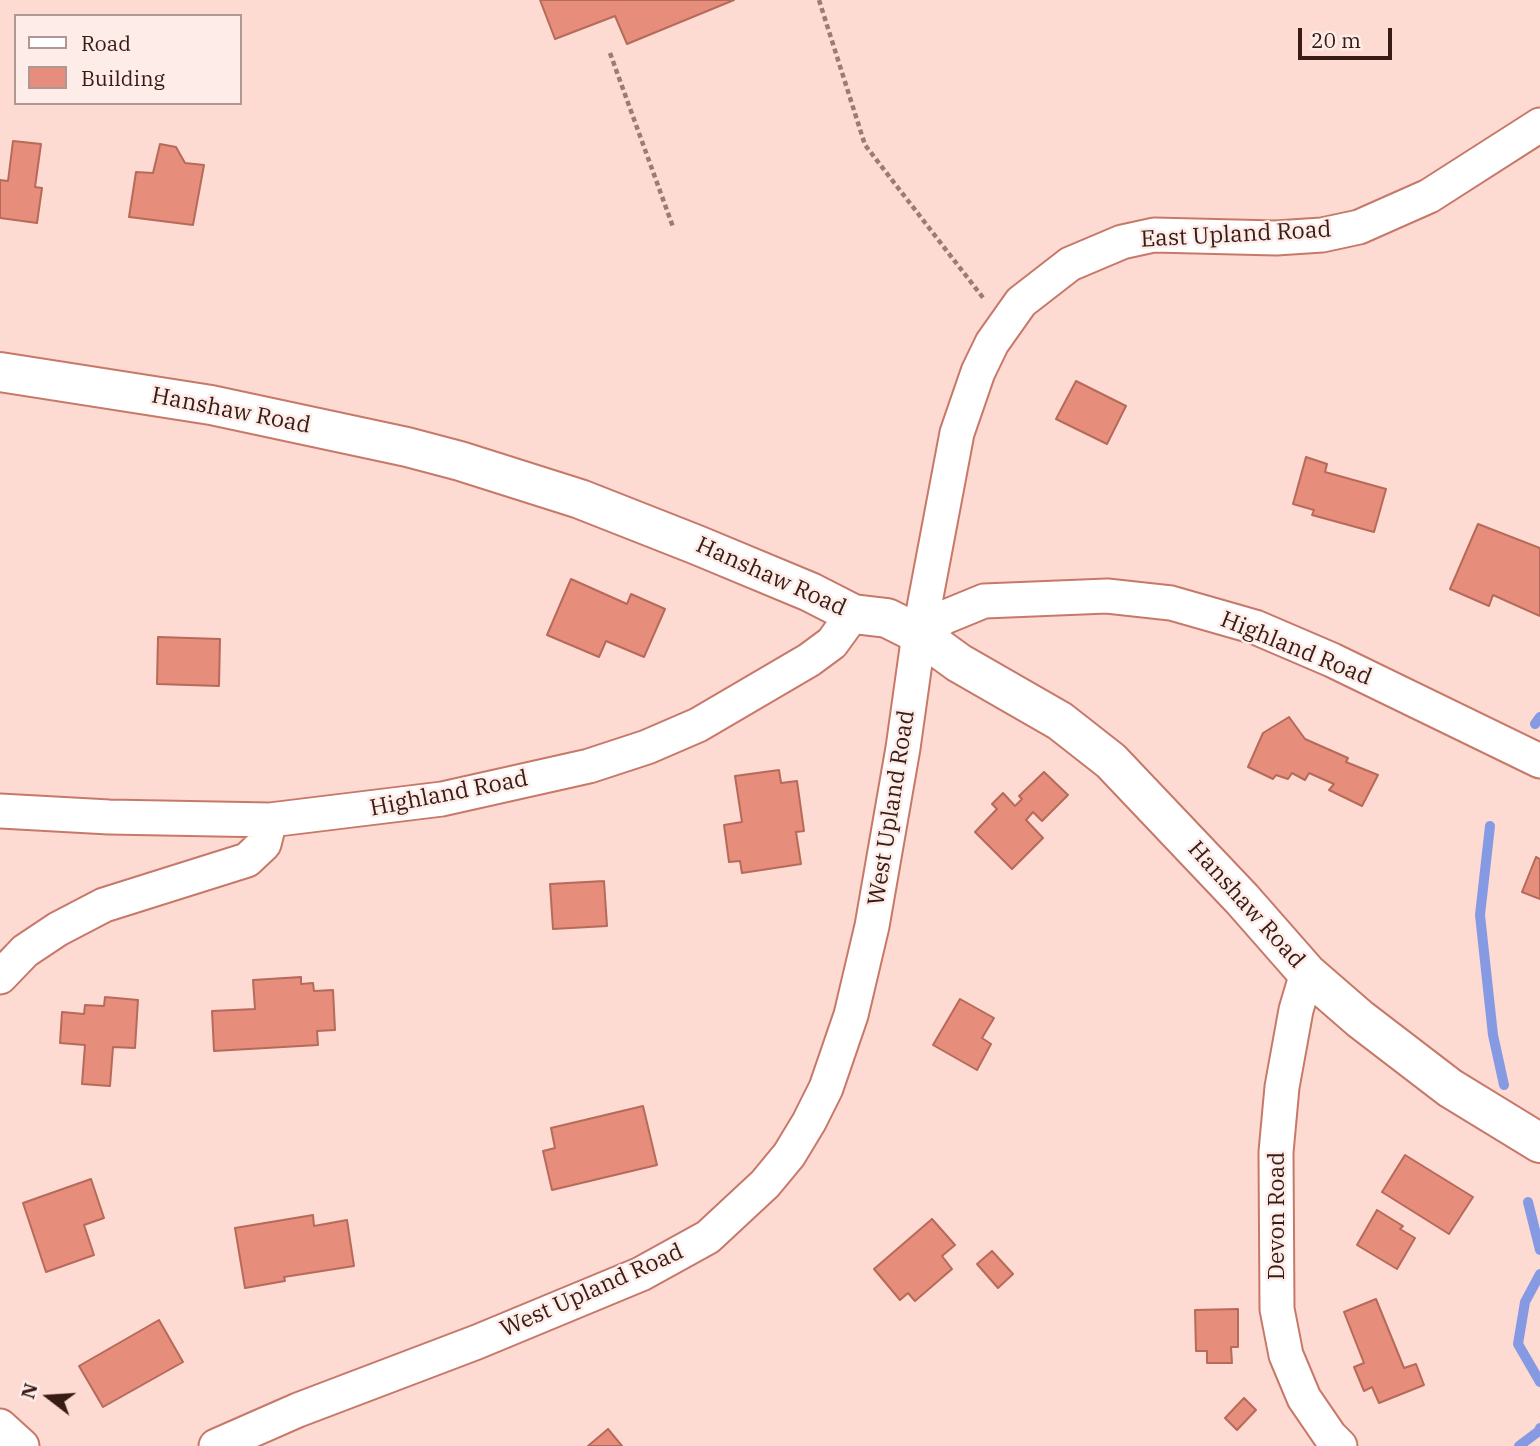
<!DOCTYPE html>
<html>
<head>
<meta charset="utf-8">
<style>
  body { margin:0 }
  #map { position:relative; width:1540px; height:1446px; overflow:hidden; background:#fddad2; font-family:"IBM Plex Serif",serif }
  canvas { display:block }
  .legend { position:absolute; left:14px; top:14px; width:228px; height:91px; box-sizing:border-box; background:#fdece8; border:2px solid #af9894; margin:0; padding:9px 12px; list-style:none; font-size:21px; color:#391b15 }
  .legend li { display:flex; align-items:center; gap:14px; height:35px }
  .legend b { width:35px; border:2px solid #af9894 }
  .north { position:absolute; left:14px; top:1362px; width:70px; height:70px; -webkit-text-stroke:5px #fdece8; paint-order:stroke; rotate:287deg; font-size:19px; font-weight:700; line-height:28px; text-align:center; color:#391b15 }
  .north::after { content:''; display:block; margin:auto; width:24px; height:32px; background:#391b15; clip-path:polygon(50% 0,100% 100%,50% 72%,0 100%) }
  .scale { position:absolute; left:1298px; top:28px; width:94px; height:32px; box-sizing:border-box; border:4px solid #391b15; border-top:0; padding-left:9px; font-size:21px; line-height:24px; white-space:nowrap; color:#391b15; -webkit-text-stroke:5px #fdece8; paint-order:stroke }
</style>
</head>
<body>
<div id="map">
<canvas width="1540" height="1446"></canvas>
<ul class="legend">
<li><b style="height:9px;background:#fff"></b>Road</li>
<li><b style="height:19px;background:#e68d7b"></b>Building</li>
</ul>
<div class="north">N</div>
<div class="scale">20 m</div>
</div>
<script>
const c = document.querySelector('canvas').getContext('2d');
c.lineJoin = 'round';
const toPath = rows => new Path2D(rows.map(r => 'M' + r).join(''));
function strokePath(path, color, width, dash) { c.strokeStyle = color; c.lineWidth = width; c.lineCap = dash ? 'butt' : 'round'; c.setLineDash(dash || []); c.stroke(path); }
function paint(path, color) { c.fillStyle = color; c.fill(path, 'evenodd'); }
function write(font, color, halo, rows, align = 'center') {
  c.font = font + ' "IBM Plex Serif",serif'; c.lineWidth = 5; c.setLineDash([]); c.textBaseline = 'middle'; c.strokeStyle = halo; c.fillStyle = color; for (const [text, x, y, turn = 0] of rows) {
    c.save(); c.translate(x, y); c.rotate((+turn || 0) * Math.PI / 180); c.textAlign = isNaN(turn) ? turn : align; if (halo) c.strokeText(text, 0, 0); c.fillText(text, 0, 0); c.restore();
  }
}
const stream = toPath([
  [1535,724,1540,717],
  [1490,826,1480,915,1493,1035,1504,1085],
  [1528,1202,1540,1250],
  [1540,1274,1525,1302,1518,1344,1540,1382],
  [1519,1446,1539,1431,1540,1428]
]);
const building = toPath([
  [540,0,734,0,627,44,615,16,555,39,540,0],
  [13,141,41,144,35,187,42,188,37,223,0,218,0,180,8,181,13,141],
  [160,144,176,147,185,163,204,165,193,225,129,217,136,172,153,173,160,144],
  [1076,381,1126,406,1107,444,1056,419,1076,381],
  [1306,457,1327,464,1325,472,1386,489,1374,532,1312,515,1314,510,1293,504,1306,457],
  [1478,524,1540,548,1540,616,1493,595,1489,606,1450,589,1478,524],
  [571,579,627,604,631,594,665,609,644,657,606,641,599,657,547,635,571,579],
  [158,637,220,639,219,686,157,684,158,637],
  [1289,717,1305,739,1348,758,1346,762,1378,775,1362,806,1329,790,1334,784,1309,773,1305,780,1292,773,1288,779,1276,775,1273,779,1248,767,1263,733,1289,717],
  [779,770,781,783,797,781,804,831,796,832,801,864,742,873,740,861,729,862,724,825,742,822,735,776,779,770],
  [1044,772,1068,795,1042,821,1033,812,1026,820,1043,838,1012,869,975,832,997,809,992,804,1003,793,1015,806,1022,799,1019,796,1044,772],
  [1536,857,1540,859,1540,899,1522,892,1536,857],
  [604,881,607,926,553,929,550,884,604,881],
  [301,977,301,984,313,983,314,991,333,990,335,1030,317,1031,318,1045,214,1051,212,1011,255,1009,253,980,301,977],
  [105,997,138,1000,135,1048,113,1047,110,1086,82,1084,85,1045,60,1043,62,1012,84,1014,85,1005,104,1006,105,997],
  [960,999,994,1018,982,1038,991,1044,977,1070,933,1045,960,999],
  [643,1106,657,1165,552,1190,543,1151,555,1148,551,1128,643,1106],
  [1405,1155,1473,1197,1449,1234,1382,1192,1405,1155],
  [91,1179,104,1218,84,1225,94,1255,46,1272,23,1203,91,1179],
  [1377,1210,1403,1226,1400,1229,1415,1238,1397,1269,1357,1245,1377,1210],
  [313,1215,314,1226,347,1220,354,1266,284,1277,285,1281,245,1288,235,1228,313,1215],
  [932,1219,955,1245,942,1256,952,1269,915,1301,908,1293,900,1300,874,1269,932,1219],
  [992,1251,1013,1274,998,1288,977,1264,992,1251],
  [1376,1299,1404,1368,1416,1364,1424,1385,1379,1403,1372,1387,1364,1391,1354,1367,1364,1363,1344,1312,1376,1299],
  [1238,1309,1238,1347,1231,1347,1232,1363,1207,1363,1207,1351,1196,1351,1195,1310,1238,1309],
  [159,1320,183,1362,103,1407,79,1366,159,1320],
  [1244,1398,1256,1410,1237,1430,1225,1418,1244,1398],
  [608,1429,622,1446,588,1446,608,1429]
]);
const path = toPath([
  [819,0,865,145,984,299],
  [610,53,673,227]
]);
const minor = toPath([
  [919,634,945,617,984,601,1107,596,1171,603,1255,627,1332,660,1540,761],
  [0,811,109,817,270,820,442,799,589,766,647,747,698,725,809,660,832,643,853,614],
  [1307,973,1296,1010,1282,1087,1276,1152,1277,1309,1286,1355,1304,1398,1330,1436,1340,1446],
  [0,977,25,951,58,929,104,905,247,860,264,844,270,820],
  [0,1426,22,1446],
  [216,1446,298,1410,477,1342,641,1274,708,1237,765,1184,789,1155,809,1122,826,1088,851,1015,872,926,903,748,919,634,957,433,978,372,992,343,1021,302,1070,264,1122,242,1154,235,1276,238,1322,235,1359,227,1429,196,1540,125]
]);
const tertiary = toPath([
  [0,372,211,405,407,447,460,461,580,499,697,545,810,592,853,614,887,618,919,634,959,663,1060,721,1111,761,1242,899,1307,973,1360,1019,1450,1088,1540,1143]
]);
const streetNames = [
  ["East Upland Road",1236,235,-3],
  ["Hanshaw Road",231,411,11],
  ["Hanshaw Road",771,577,24],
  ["Highland Road",1296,649,22],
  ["Highland Road",449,794,-11],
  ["West Upland Road",892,808,-81],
  ["Hanshaw Road",1246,905,48],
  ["Devon Road",1277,1216,-90],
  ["West Upland Road",592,1291,-24]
];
strokePath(stream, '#8699e3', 10);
paint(building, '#e68d7b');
strokePath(building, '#b66a5a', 2);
strokePath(minor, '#c77969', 37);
strokePath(tertiary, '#c77969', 42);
strokePath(path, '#9c7b74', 4.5, [5, 3.5]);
strokePath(minor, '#fff', 33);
strokePath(tertiary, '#fff', 38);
write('23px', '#391b15', '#fdece8', streetNames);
</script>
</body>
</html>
